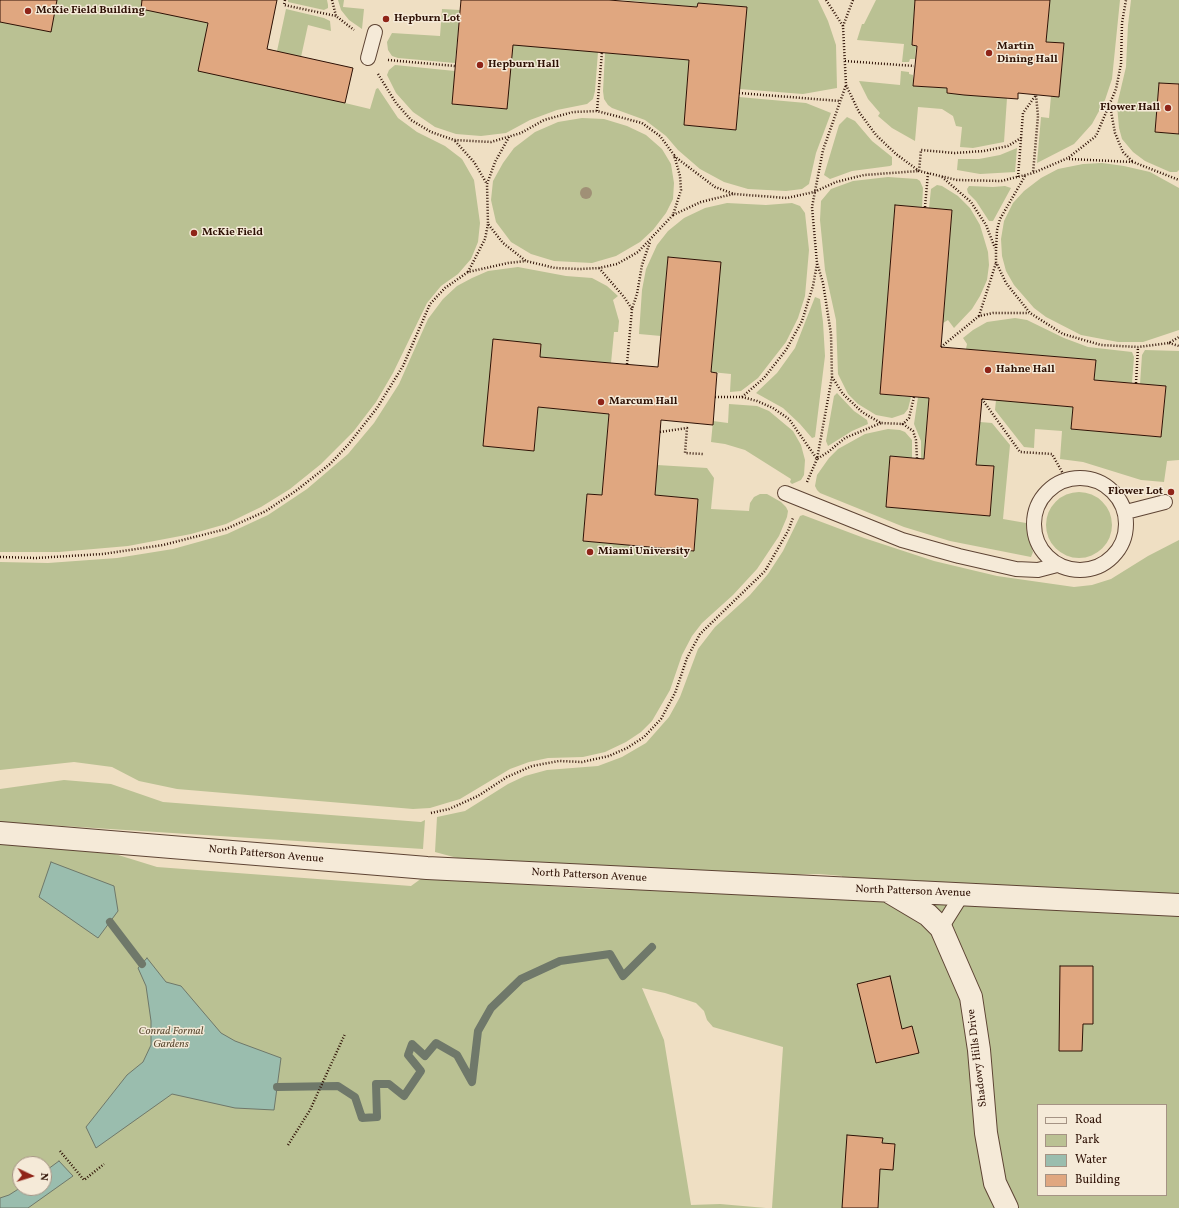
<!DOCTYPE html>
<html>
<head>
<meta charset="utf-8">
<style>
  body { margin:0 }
  #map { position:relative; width:1179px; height:1208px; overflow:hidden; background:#efdfc3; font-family:Vollkorn,serif }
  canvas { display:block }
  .legend { position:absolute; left:1037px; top:1104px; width:130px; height:92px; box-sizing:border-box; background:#f5ead8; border:1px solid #a59384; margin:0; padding:5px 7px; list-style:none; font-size:12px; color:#2e1105 }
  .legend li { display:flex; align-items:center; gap:8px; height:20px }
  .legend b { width:20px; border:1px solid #a59384 }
  .north { position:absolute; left:12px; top:1156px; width:40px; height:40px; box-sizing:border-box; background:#f5ead8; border:1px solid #a59384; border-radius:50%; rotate:94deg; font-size:11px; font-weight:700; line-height:16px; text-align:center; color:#2e1105 }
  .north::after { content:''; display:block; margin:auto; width:14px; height:18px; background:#8f2418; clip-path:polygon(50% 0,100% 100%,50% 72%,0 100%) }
</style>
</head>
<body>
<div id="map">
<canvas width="1179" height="1208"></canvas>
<ul class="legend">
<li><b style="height:5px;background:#f5ead8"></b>Road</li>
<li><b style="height:11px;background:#bac193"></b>Park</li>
<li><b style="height:11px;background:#9abdae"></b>Water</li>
<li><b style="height:11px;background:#e0a780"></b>Building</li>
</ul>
<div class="north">N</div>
</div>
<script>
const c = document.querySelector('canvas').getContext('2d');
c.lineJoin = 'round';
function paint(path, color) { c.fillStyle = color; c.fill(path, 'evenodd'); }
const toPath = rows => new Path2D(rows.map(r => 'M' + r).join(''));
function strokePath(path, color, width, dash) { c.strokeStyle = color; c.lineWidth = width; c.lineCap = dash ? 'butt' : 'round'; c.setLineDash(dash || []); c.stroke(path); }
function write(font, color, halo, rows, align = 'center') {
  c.font = font + ' Vollkorn,serif'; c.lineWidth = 3; c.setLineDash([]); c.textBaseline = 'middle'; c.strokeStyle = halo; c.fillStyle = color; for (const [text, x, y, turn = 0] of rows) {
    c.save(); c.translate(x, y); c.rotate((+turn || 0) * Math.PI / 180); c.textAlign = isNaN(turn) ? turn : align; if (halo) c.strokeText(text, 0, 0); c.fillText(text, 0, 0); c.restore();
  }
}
const green = toPath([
  [0,0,277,0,270,36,208,23,206,36,277,51,286,9,324,18,330,21,331,31,308,25,301,57,353,68,345,103,370,109,376,89,378,88,398,118,417,132,445,146,462,159,474,180,480,223,478,242,471,259,458,274,441,286,427,303,393,373,376,402,353,432,321,464,290,489,261,507,226,524,191,534,128,546,59,552,0,552],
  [288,0,327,0,328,5,328,8,324,10,288,2],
  [338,0,344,0,343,7,364,9,362,29,349,20,341,10],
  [623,0,818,0,828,21,836,45,837,88,803,94,739,89,746,7,698,3,697,7],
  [876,0,915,0,912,45,916,46,915,59,910,59,909,62,902,62,904,44,857,40,862,24,864,24],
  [1050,0,1120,0,1112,79,1105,100,1092,124,1074,144,1037,163,1041,117,1049,118,1051,96,1059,97,1064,43,1046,42],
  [1131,0,1179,0,1179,84,1159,83,1155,131,1179,134,1179,170,1177,172,1170,172,1145,161,1133,152,1122,139,1119,128,1117,105,1126,67,1128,25],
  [442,9,460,10,455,63,398,58,392,56,388,50,387,42,392,33,440,36],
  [506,44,598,52,595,91,593,99,587,104,557,110,530,120,506,133,481,136,456,134,435,127,413,112,396,93,387,75,389,70,395,65,455,71,452,104,507,109],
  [605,53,694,60,688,78,685,125,736,130,739,97,806,103,831,113,816,153,809,184,802,189,786,191,748,189,724,182,700,169,678,150,666,136,645,120,612,108,608,105,604,99,603,91],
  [901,71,909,72,909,74,913,75,913,86,947,88,947,93,1007,98,1004,142,973,148,960,147,962,127,956,126,953,116,942,109,918,107,915,141,892,128,878,116,880,113,868,99,859,81,900,85],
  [847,117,855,121,872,141,892,157,892,165,890,166,852,171,830,179,824,175,839,125],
  [582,118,604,119,627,126,646,135,662,149,671,164,674,183,673,199,666,213,653,230,640,242,616,256,592,263,554,261,531,254,511,242,496,222,491,200,493,181,503,163,514,148,535,132,558,122],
  [1017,148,1015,172,980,174,957,170,958,159,979,159,1000,155],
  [1102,163,1124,166,1150,172,1179,188,1179,330,1143,342,1118,342,1081,335,1046,317,1034,308,1014,285,1006,271,1002,256,1001,239,1004,221,1013,203,1024,191,1041,178,1058,169,1083,164],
  [888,177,917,179,920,181,923,188,922,207,895,205,880,394,911,397,908,409,904,414,892,418,876,415,858,404,848,394,838,374,836,320,825,270,820,220,821,201,831,189,853,181],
  [937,185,942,186,958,196,970,208,980,225,988,252,989,265,987,280,980,296,972,309,954,328,948,320,943,323,952,210,929,208,931,189],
  [969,186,993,187,1005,186,1011,188,993,221,989,221,976,201,968,193,967,189],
  [727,203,766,205,792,203,800,206,805,213,809,250,805,296,798,318,786,342,758,378,741,391,730,392,731,374,711,372,720,262,668,257,661,336,639,334,642,290,646,269,657,245,668,231,684,218,705,208],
  [518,267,566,276,592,278,607,286,618,296,613,300,619,321,618,332,614,332,611,363,540,357,541,344,493,340,484,446,534,451,538,407,609,414,602,495,587,494,583,541,694,551,698,499,655,495,657,465,707,468,714,478,711,509,749,511,750,503,754,497,760,494,767,494,781,502,786,507,788,511,787,517,779,536,757,569,733,595,702,623,692,636,682,655,670,690,652,721,641,732,626,742,605,752,583,757,548,758,529,762,510,769,460,799,430,808,413,809,177,789,139,781,112,767,74,762,0,770,0,562,48,563,117,558,173,549,227,534,268,515,307,489,348,454,374,423,399,384,428,319,443,299,457,286,472,278,488,271],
  [815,297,820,299,823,322,825,356,815,437,812,438,800,424,783,408,756,393,777,373,795,348],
  [1015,318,1027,320,1064,338,1088,347,1132,352,1134,357,1132,383,1094,380,1096,360,966,349,967,344,963,338,973,330,987,322],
  [1145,350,1179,351,1179,460,1167,461,1164,482,1141,480,1083,462,1060,459,1062,431,1035,429,1034,448,1024,447,995,410,996,400,1073,407,1071,429,1161,437,1166,386,1140,384,1142,355],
  [837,393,854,411,867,420,868,424,852,431,828,446,826,441,834,396],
  [918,397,929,398,924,459,921,458,921,441,914,424],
  [729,404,757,406,769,411,793,431,801,445,805,460,804,475,801,480,792,484,790,482,791,479,745,450,725,444,711,442,713,421,728,423],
  [980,422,992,423,1010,445,1003,519,1026,523,1027,533,1033,552,1031,557,950,541,904,527,820,493,817,490,815,486,817,475,829,458,838,449,865,434,888,429,900,430,905,432,912,440,912,458,890,456,886,507,990,516,993,466,976,465],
  '1046 525a33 33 0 1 1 66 0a33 33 0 1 1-66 0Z',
  [803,515,864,538,934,561,997,576,1074,587,1092,585,1111,579,1148,556,1179,540,1179,1208,772,1208,783,1047,713,1027,707,1020,704,1011,696,1003,665,993,642,988,664,1040,691,1205,720,1204,766,1208,0,1208,0,844,115,854,157,867,411,886,422,878,597,889,789,893,841,898,842,876,819,874,773,875,461,859,435,852,437,817,465,811,508,784,525,776,547,770,598,766,622,757,646,743,669,717,680,697,698,649,715,627,750,595,768,574,783,551,800,516],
  [1038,1105,1166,1105,1166,1195,1038,1195],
  [20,1164,44,1164,44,1188,20,1188],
  [64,780,111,784,163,802,421,822,425,820,423,849,0,822,0,789]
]);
const water = toPath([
  [51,862,114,886,118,911,98,938,39,897,51,862],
  [147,958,166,982,181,986,221,1033,235,1041,281,1058,274,1110,235,1108,172,1094,96,1148,86,1127,127,1075,143,1062,151,1045,151,1021,146,986,138,968,147,958],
  [59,1161,73,1176,28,1208,0,1208,0,1198,9,1195,20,1188,44,1188,44,1172,59,1161]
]);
const stream = toPath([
  [110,922,142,964],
  [277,1087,338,1086,355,1097,362,1118,377,1117,376,1084,389,1084,404,1096,421,1071,408,1055,412,1044,425,1056,436,1043,457,1055,472,1082,478,1031,491,1008,521,979,560,961,610,954,623,976,652,947]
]);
const building = toPath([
  [0,0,57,0,51,32,0,22,0,0],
  [142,0,277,0,267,49,353,68,345,103,198,71,208,23,141,9,142,0],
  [461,0,609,0,697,7,698,3,747,7,736,130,684,125,689,60,513,45,507,109,452,104,461,0],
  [915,0,1050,0,1046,42,1064,43,1059,97,1018,93,1018,99,964,95,947,93,947,88,913,86,917,46,912,45,915,0],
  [1159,83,1179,84,1179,134,1155,132,1159,83],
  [895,205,952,210,941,347,1096,360,1094,380,1166,386,1161,437,1071,429,1073,407,982,399,976,465,994,466,990,516,886,507,890,456,924,459,929,398,880,394,895,205],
  [668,257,721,262,711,372,717,373,713,425,661,420,655,495,698,499,694,551,583,541,587,494,602,495,609,414,538,407,534,451,483,446,493,339,541,344,540,357,658,367,668,257],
  [1060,966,1093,966,1093,1024,1083,1024,1082,1051,1059,1051,1060,966],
  [890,976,902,1029,912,1026,919,1053,876,1063,857,984,890,976],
  [847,1135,883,1138,882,1143,895,1144,893,1170,880,1169,878,1208,842,1208,847,1135]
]);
const path = toPath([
  [285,0,284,5,336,16],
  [332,0,336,16,354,30],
  [826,0,843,26],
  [853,0,843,26,846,85,859,112,876,135,896,154,919,171,957,180,1001,181,1033,173,1068,158,1096,136,1116,89,1121,64,1122,23,1126,0],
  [388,60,455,66],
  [845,61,914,66],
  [378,74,396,103,411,120,431,132,454,140,491,142,521,133,544,120,573,112,597,111,642,123,660,136,674,155,680,176,681,190,673,215,638,252,617,264,599,268,580,269,555,268,526,261,503,243,488,224,487,184,495,162,509,137],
  [739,93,840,101],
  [1110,106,1115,133,1123,152,1133,162],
  [597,111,602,52],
  [455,141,474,162,487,184],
  [674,156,715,187,734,194,787,198,814,192,836,182,864,175,919,171,921,150,955,153,984,151,1008,146,1021,138],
  [1069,159,1133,162,1179,180],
  [1025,176,1000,219,997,230,996,251,996,262,1006,283,1030,313,1063,334,1101,345,1138,347,1169,343,1179,337],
  [942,177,971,202,986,225,995,248],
  [1018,177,1023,113,1036,95,1038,116,1033,173],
  [925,207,928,173],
  [673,215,701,202,733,194],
  [599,268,624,297,632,309],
  [468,272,485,239,488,224],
  [979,316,996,263],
  [1169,343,1179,346],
  [941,347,979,316,993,313,1029,313],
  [627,364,632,309,637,294,642,265,650,242],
  [832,377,843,394,862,412,881,423,903,424],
  [1136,383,1138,347],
  [715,397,742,397,757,401,773,408,789,419,817,459,828,452,845,438,881,423],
  [742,397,764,378,786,350,802,321,813,286,817,264],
  [914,397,909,418,903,424,913,431,916,440,917,458],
  [982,399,1020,452,1052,454,1066,479],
  [660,432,687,428,685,453,703,454],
  [807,482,817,459,832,377,831,334,823,283,817,263,812,207,823,150,846,85],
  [0,557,36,558,103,554,163,545,226,529,266,511,297,490,330,464,348,445,377,408,403,366,430,304,445,288,468,272,508,263,526,261],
  [431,813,449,809,478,796,507,777,532,766,559,761,582,762,609,756,627,748,644,737,661,719,675,693,687,658,700,634,765,571,788,531,793,518],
  [288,1145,310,1110,345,1034],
  [60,1151,84,1180,104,1164]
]);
const lane = toPath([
  [368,58,375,32],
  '1034 524a46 46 0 1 1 92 0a46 46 0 1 1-92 0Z',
  [785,493,902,540,959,556,1016,569,1038,570,1057,565],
  [1126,512,1165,502],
  [941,928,963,893]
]);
const street = toPath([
  [0,833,427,868,1179,905],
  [891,893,928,915,941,928,971,997,979,1050,986,1133,995,1183,1007,1208]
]);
const trees = [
  [586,193]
];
const markers = [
  [28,11,4,"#8f2418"],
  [386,19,4,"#8f2418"],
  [989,53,4,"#8f2418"],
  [480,65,4,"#8f2418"],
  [1168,108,4,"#8f2418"],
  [194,233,4,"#8f2418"],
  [988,370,4,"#8f2418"],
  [601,402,4,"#8f2418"],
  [1171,492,4,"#8f2418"],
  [590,552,4,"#8f2418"]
];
const poiNames = [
  ["McKie Field Building",36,11],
  ["Hepburn Lot",394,19],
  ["Martin",997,47],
  ["Dining Hall",997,60],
  ["Hepburn Hall",488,65],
  ["Flower Hall",1160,108,"right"],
  ["McKie Field",202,233],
  ["Hahne Hall",996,370],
  ["Marcum Hall",609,402],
  ["Flower Lot",1163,492,"right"],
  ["Miami University",598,552]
];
const streetNames = [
  ["North Patterson Avenue",266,855,5],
  ["North Patterson Avenue",589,876,3],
  ["North Patterson Avenue",913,892,2],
  ["Shadowy Hills Drive",978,1058,-97]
];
const parkNames = [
  ["Conrad Formal",171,1032],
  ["Gardens",171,1045]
];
paint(green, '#bac193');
paint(water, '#9abdae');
strokePath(water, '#6f786a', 1);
strokePath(stream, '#6f786a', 8);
paint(building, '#e0a780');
strokePath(building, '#2e1105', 1);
strokePath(lane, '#5e4434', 16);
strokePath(street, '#5e4434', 24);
strokePath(path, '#2e1105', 2.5, [1, 2]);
strokePath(lane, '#f5ead8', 14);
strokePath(street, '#f5ead8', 22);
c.fillStyle = '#a09076';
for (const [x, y] of trees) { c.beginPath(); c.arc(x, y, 6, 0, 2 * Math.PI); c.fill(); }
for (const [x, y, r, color] of markers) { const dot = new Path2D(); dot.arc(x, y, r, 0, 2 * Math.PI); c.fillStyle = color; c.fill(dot); strokePath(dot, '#f5ead8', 1.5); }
write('bold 11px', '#2e1105', '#f5ead8', poiNames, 'left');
write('11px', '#2e1105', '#f5ead8', streetNames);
write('italic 11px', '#5f4f37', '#f5ead8', parkNames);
</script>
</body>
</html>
